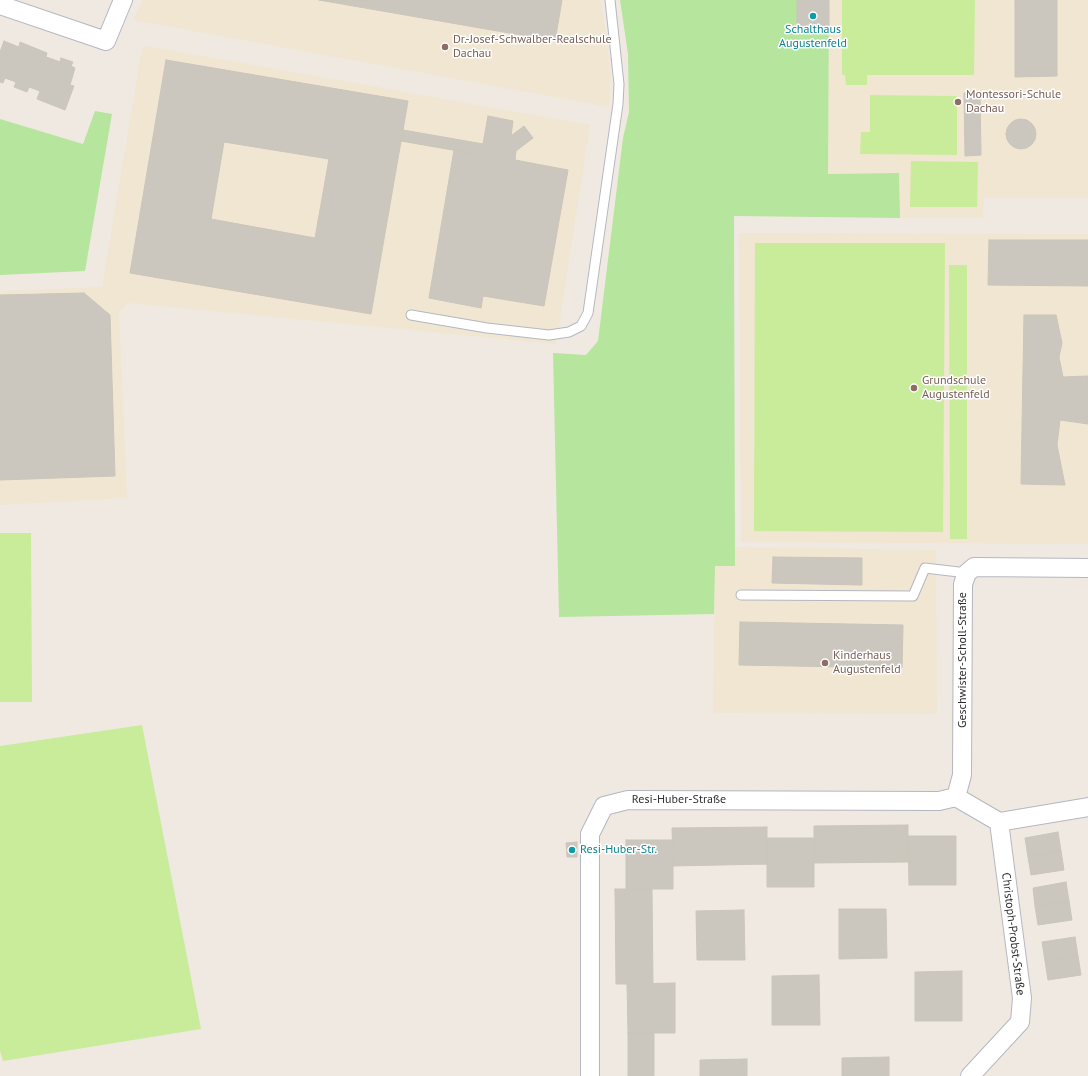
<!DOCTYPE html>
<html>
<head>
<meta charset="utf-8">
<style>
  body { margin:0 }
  canvas { display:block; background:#efe9e1 }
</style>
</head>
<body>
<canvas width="1088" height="1076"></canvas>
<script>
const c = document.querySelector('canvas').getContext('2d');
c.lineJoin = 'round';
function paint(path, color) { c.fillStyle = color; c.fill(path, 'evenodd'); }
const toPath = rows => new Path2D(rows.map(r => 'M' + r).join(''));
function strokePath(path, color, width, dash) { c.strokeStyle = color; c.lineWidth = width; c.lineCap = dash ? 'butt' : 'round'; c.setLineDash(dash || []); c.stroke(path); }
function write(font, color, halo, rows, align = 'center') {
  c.font = font + ' "PT Sans",sans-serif'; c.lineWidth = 3; c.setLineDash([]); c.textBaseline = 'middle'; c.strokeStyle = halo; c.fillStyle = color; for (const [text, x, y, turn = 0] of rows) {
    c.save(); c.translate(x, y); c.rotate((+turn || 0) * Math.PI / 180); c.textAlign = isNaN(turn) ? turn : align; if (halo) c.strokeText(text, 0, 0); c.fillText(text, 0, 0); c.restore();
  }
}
const education = toPath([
  [143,0,601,0,611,73,609,107,133,20],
  [829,0,1088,0,1088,198,984,198,983,218,900,218,899,173,828,174],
  [147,46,590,125,556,344,128,303,119,312,127,498,0,505,0,291,102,287,142,49],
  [739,233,1088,234,1088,544,741,542],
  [734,547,936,550,937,714,713,713,715,566,735,566]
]);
const green = toPath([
  [620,0,829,0,828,174,899,173,900,218,734,216,735,566,715,566,714,614,559,617,553,353,586,355,598,341,623,138,629,112,628,54],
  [95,111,112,114,85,271,0,275,0,119,83,144]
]);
const pitch = toPath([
  [842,0,975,0,974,75,867,75,867,85,846,85,845,75,842,75],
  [870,95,957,96,957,155,860,154,861,132,870,132],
  [911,161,978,162,977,207,910,207],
  [755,243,945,243,943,532,754,531],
  [949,265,967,265,967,539,950,539],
  [0,533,31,533,32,702,0,702],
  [142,725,201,1029,3,1061,0,1051,0,746]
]);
const building = toPath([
  [319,0,562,0,555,41,319,0],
  [797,0,829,0,829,32,797,31,797,0],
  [1015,0,1057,0,1057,76,1015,77,1015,0],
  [4,41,19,47,20,42,47,53,46,57,52,59,40,91,29,87,27,92,14,87,16,82,5,78,3,83,0,82,0,52,4,41],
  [61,58,73,62,71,66,75,68,70,85,74,86,65,110,37,99,52,59,60,62,61,58],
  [166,60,408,101,371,314,130,273,166,60],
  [224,142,329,159,315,238,211,219,224,142],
  [980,92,981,155,965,156,964,93,980,92],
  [488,116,513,121,511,136,524,126,533,138,516,151,515,160,568,170,544,306,483,296,481,308,429,298,454,150,481,155,488,116],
  '1006 134a15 15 0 1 1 30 0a15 15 0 1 1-30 0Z',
  [403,130,483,144,481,155,401,141,403,130],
  [989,240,1088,240,1088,286,988,285,989,240],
  [84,293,110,315,115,476,0,480,0,295,84,293],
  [1024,315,1056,315,1062,343,1059,357,1063,377,1088,376,1088,424,1060,420,1057,445,1065,485,1021,484,1024,315],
  [773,557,862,558,862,585,772,583,773,557],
  [740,622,903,625,902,668,739,665,740,622],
  [908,825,908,862,814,863,814,826,908,825],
  [767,827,767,864,673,866,672,828,767,827],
  [1058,832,1061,851,1028,857,1025,838,1058,832],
  [908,836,956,836,956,885,909,885,908,836],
  [767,838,814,838,814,887,767,887,767,838],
  [626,840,673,840,673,889,626,889,626,840],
  [577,842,577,857,567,857,566,843,577,842],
  [1061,851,1064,870,1031,875,1028,857,1061,851],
  [1066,882,1069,901,1035,906,1033,888,1066,882],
  [615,889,652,889,653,984,616,984,615,889],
  [1069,901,1072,920,1038,925,1035,906,1069,901],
  [839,909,886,909,887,958,839,959,839,909],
  [744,910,745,960,697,960,696,911,744,910],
  [1075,937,1078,956,1045,961,1042,942,1075,937],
  [1078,956,1081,975,1048,980,1045,961,1078,956],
  [962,971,962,1021,915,1021,915,972,962,971],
  [819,975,820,1025,772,1025,772,976,819,975],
  [675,983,675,1033,628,1033,627,984,675,983],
  [628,1033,654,1033,654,1076,628,1076,628,1033],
  [889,1057,889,1076,842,1076,842,1058,889,1057],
  [747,1059,747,1076,700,1076,700,1060,747,1059]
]);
const service = toPath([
  [411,315,487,328,549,335,569,332,581,326,588,313,618,104,619,84,610,0],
  [741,595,913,596,925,568,967,573]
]);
const minor = toPath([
  [0,5,106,41,123,0],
  [956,797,962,775,963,584,967,573,974,567,1088,568],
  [956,797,999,822,1022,998,1020,1022,970,1076],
  [999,822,1088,807],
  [590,1076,590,834,604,806,628,800,939,801,956,797]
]);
const markers = [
  [813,16,4,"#0f9aa8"],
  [445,47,4,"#8d6e63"],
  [958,102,4,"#8d6e63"],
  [914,388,4,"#8d6e63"],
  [825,663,4,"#8d6e63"],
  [572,850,4,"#0f9aa8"]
];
const cultureNames = [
  ["Schalthaus",813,30],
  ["Augustenfeld",813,44],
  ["Resi-Huber-Str.",580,850,"left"]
];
const educationNames = [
  ["Dr.-Josef-Schwalber-Realschule",453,40],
  ["Dachau",453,54],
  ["Montessori-Schule",966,95],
  ["Dachau",966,109],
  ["Grundschule",922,381],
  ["Augustenfeld",922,395],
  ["Kinderhaus",833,656],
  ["Augustenfeld",833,670]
];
const streetNames = [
  ["Geschwister-Scholl-Straße",963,660,-90],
  ["Resi-Huber-Straße",679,800],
  ["Christoph-Probst-Straße",1013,934,83]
];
paint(education, '#f0e6d1');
paint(green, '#b6e59e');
paint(pitch, '#c9ec9a');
paint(building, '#cbc7bf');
strokePath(building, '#cbc5ba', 1);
strokePath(service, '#b4b7c1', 11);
strokePath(minor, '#b4b7c1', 20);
strokePath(service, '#fff', 9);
strokePath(minor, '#fff', 18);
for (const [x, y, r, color] of markers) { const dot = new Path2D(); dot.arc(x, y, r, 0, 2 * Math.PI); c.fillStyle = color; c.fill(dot); strokePath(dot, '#fff', 1.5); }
write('12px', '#0d838f', '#fff', cultureNames);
write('12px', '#785e54', '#fff', educationNames, 'left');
write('12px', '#2e2e2e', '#fff', streetNames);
</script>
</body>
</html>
